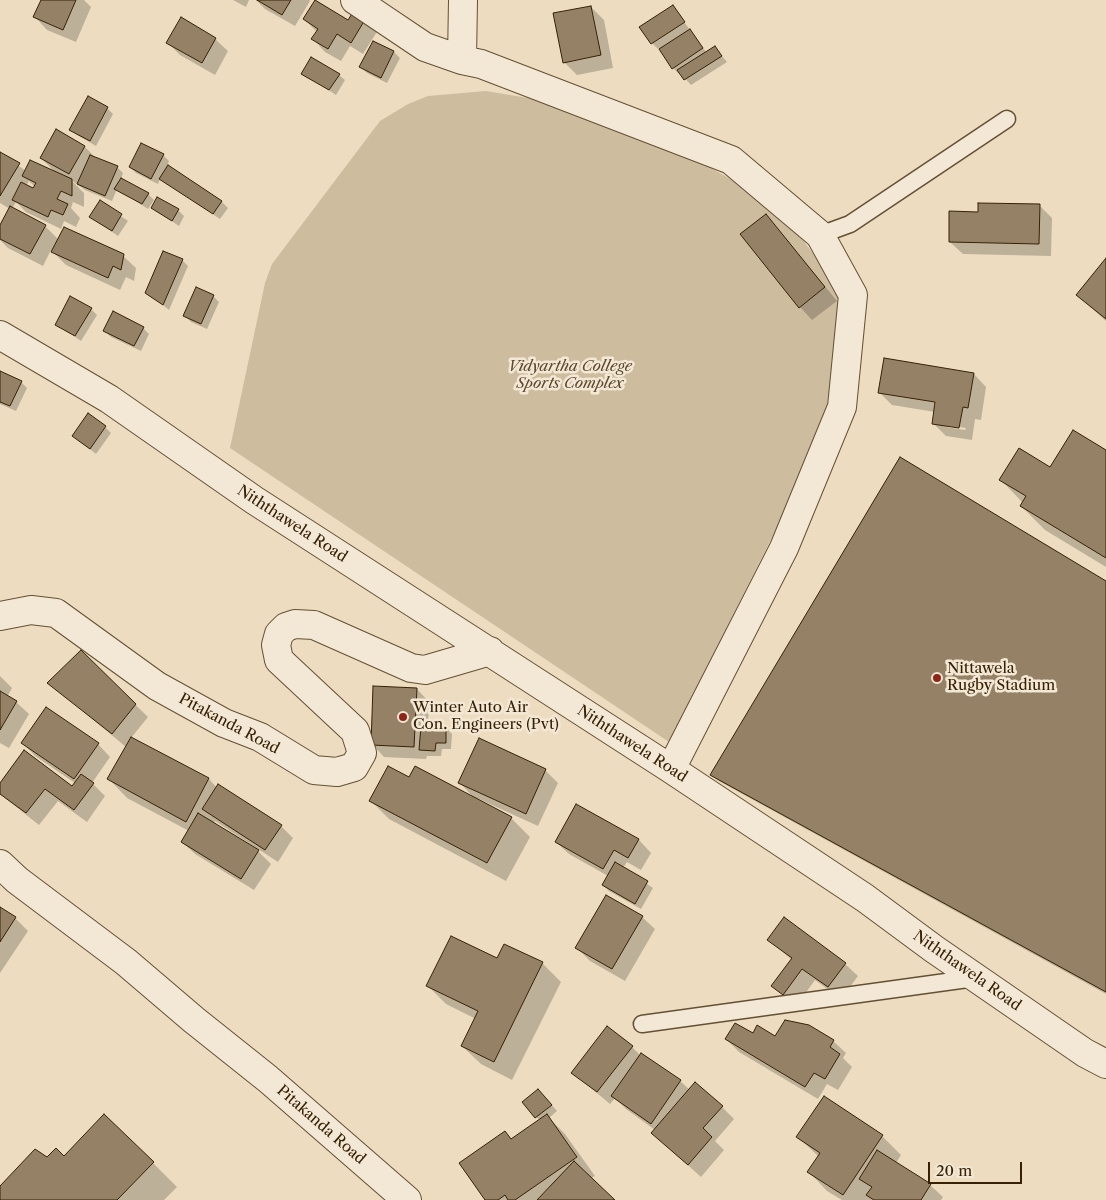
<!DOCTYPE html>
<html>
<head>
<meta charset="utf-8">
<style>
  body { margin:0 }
  #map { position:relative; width:1106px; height:1200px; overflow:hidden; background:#eddcbf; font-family:"Libre Caslon Text",serif }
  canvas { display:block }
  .scale { position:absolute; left:928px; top:1162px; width:94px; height:22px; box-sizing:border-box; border:2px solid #362105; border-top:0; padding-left:6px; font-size:15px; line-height:18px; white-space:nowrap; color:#362105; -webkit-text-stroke:4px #f3e8d5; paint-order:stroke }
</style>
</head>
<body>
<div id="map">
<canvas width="1106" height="1200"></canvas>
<div class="scale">20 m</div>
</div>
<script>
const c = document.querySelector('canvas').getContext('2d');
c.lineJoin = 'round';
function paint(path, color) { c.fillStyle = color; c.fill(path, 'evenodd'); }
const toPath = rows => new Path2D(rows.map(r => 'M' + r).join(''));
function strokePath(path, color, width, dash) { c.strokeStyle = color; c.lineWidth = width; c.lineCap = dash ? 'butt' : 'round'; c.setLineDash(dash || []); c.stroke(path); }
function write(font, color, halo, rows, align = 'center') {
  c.font = font + ' "Libre Caslon Text",serif'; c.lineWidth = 5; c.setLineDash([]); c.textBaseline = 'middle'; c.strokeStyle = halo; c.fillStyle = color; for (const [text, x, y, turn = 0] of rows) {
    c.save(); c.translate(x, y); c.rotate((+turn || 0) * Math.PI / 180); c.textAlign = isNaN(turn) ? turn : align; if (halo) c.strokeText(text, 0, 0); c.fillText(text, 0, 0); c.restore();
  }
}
const green = toPath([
  [486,91,546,101,648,133,752,191,800,236,834,282,845,302,845,322,824,434,669,742,230,448,265,283,272,264,380,121,408,104,428,96]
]);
const shadow = toPath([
  [42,0,84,0,91,7,76,42,47,30,35,17],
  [233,0,249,0,246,7],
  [256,0,309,0,310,1,295,26,265,9],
  [591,7,604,20,613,68,577,75,564,62],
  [673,7,707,53,715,48,727,62,691,85,680,73,679,74,673,68,660,48,658,49,652,43,641,27],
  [356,11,380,27,363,54,350,46,341,61,325,52,313,39,317,32,304,19,348,22],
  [215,39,228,51,215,75,180,55,167,42],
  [374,42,394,52,400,58,387,83,367,73,361,67],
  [303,73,339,75,345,80,336,95],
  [107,108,113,114,96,146,77,135,71,130],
  [56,131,85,147,97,159,117,167,123,173,121,179,148,194,154,200,148,209,117,189,112,201,85,190,71,180,84,193,84,207,73,202,71,208,80,218,76,227,64,221,61,229,26,212,16,202,12,209,45,226,59,240,123,256,136,268,134,281,126,277,120,290,66,265,51,250,43,266,8,248,0,240,0,228,10,209,0,203,0,153,26,171,56,173,41,158],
  [29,181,35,187,35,190,26,186],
  [142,144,163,155,169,161,167,166,222,202,228,208,220,219,160,179,158,184,136,173,130,167],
  [100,202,128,221,118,236,91,217],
  [1040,206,1052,218,1051,256,963,254,950,242,979,213],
  [152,208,178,210,184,216,179,226],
  [766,215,837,301,812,320,800,307],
  [182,260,188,266,169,310,147,292],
  [1106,260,1106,321,1077,295],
  [213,296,219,302,207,329,191,322,185,316],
  [91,309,97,315,81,341,56,324],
  [143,328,149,334,141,351,111,337,105,331],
  [885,359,974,374,986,387,981,420,975,419,972,440,946,436,933,423,935,412,892,405,879,392],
  [946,425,966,428,965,430,946,427],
  [0,373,21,382,27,388,16,411,0,404],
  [105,427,111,433,96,454,73,436],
  [1106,452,1106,567,1045,530,1021,506,1023,503,1001,480,1050,469],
  [1106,582,1106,994,717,780,711,774],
  [81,652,148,717,131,738,209,779,217,788,281,826,293,838,278,862,215,821,213,824,258,851,271,864,254,890,195,854,182,842,189,831,127,798,109,779,126,747,49,683],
  [0,676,12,688,7,697,16,702,29,714,9,748,0,743],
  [417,689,429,702,428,727,446,728,452,734,451,749,442,749,441,756,427,756,426,759,384,757,372,744],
  [23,743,98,744,110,757,92,783,105,796,87,822,58,801,39,825,0,794,0,785,72,787,75,783,35,756],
  [545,770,558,783,538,826,479,799,478,801,511,818,530,837,506,881,389,819,371,801,410,779,475,799,460,783],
  [576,806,639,840,651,853,641,870,627,862,623,868,653,888,641,909,609,891,603,885,608,876,569,854,556,842],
  [0,909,15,918,28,931,0,973],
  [642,917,655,929,625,981,590,961,577,948],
  [784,919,845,964,858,976,841,999,815,980,796,1006,773,985,792,960,769,940],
  [498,960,542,963,561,982,512,1080,481,1064,462,1046,476,1019,446,1004,428,986],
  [776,1037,833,1041,846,1053,843,1058,852,1067,838,1090,827,1084,818,1099,739,1052,726,1039],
  [632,1047,641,1056,680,1081,690,1090,722,1107,734,1119,715,1141,724,1150,701,1177,652,1133,655,1130,626,1109,615,1098,610,1104,573,1073],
  [544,1096,557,1111,549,1118,565,1134,595,1176,590,1179,613,1200,486,1200,512,1140,540,1120,536,1117],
  [824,1098,882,1136,901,1155,896,1163,930,1185,943,1197,941,1200,842,1200,827,1191,809,1172,819,1157,798,1137],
  [47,1158,153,1163,177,1187,164,1200,0,1200,0,1188]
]);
const building = toPath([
  [41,0,76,0,63,30,33,17,41,0],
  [257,0,291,0,282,15,257,0],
  [315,0,348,20,355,9,369,13,351,43,337,34,328,49,311,39,318,29,303,19,315,0],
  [673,5,685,22,651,44,639,27,673,5],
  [591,6,601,55,563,63,553,13,591,6],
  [181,17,216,38,202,63,166,43,181,17],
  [690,29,703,48,672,69,659,49,690,29],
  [373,41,394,51,381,78,359,67,373,41],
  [715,46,722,56,684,80,677,70,715,46],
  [311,57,340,74,329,90,301,74,311,57],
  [88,96,108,107,90,141,69,130,88,96],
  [56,129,85,146,69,174,40,158,56,129],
  [141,143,164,154,151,179,129,167,141,143],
  [0,152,20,163,0,196,0,152],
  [90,155,118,166,105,196,77,184,90,155],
  [30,160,72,179,72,196,61,191,57,199,68,204,63,215,51,210,48,217,12,200,21,182,33,188,36,183,22,176,30,160],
  [168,165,222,201,213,214,159,179,168,165],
  [121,178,149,193,142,204,114,189,121,178],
  [157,197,179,209,172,221,151,208,157,197],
  [100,200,122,214,112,231,89,217,100,200],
  [978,203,1040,204,1039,244,949,242,949,211,978,212,978,203],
  [10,206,46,225,30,254,0,239,0,225,10,206],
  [766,214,825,287,799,308,740,234,766,214],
  [64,227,124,254,121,270,113,266,108,278,51,252,64,227],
  [163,251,183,259,163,305,145,293,163,251],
  [1106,258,1106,319,1076,295,1106,258],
  [196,287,214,295,201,324,183,316,196,287],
  [70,296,92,308,75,336,55,325,70,296],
  [113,311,144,327,134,346,103,331,113,311],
  [884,358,974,373,968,408,963,407,959,428,932,424,935,402,878,393,884,358],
  [0,371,22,381,10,406,0,402,0,371],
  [88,413,106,426,90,449,72,436,88,413],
  [1073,430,1106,450,1106,558,1020,506,1026,496,999,480,1019,448,1050,467,1073,430],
  [900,457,1106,581,1106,992,710,775,900,457],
  [81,650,136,704,112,734,47,683,81,650],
  [373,686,417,688,414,747,371,745,373,686],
  [0,691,17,701,0,730,0,691],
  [46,707,99,743,74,779,21,743,46,707],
  [421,726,446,727,446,743,436,743,435,751,419,750,421,726],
  [131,737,209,778,186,822,107,779,131,737],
  [479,738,546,769,526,814,458,783,479,738],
  [24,750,72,786,81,774,94,783,74,810,45,789,26,813,0,794,0,783,24,750],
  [388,766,409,777,415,766,512,817,487,863,369,801,388,766],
  [218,784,282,825,265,850,202,809,218,784],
  [576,804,639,839,628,858,614,850,603,869,555,842,576,804],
  [198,813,259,850,241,879,181,842,198,813],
  [615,862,648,881,635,904,602,885,615,862],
  [606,895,643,916,612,969,575,948,606,895],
  [0,907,16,917,0,942,0,907],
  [784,917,846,963,828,987,802,969,783,995,771,986,792,958,767,940,784,917],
  [451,936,497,958,504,944,543,962,494,1062,461,1046,478,1011,426,986,451,936],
  [785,1020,809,1025,834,1040,830,1047,840,1054,825,1079,814,1073,805,1087,725,1039,735,1023,753,1033,757,1025,775,1036,785,1020],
  [607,1026,633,1046,597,1092,571,1073,607,1026],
  [641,1053,681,1080,651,1124,611,1096,641,1053],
  [695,1082,723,1106,703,1128,712,1137,688,1165,651,1133,695,1082],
  [538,1089,552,1105,535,1118,522,1102,538,1089],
  [824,1096,883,1135,843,1195,807,1172,820,1153,796,1137,824,1096],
  [104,1114,154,1162,117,1200,0,1200,0,1186,35,1149,47,1157,56,1148,64,1156,104,1114],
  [547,1114,577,1157,515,1200,508,1200,505,1195,498,1200,485,1200,459,1163,505,1131,511,1139,547,1114],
  [877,1150,931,1184,921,1200,874,1200,866,1195,872,1187,859,1179,877,1150],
  [574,1161,615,1200,537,1200,574,1161]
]);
const lane = toPath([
  [820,235,850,224,1007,119],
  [642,1024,975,978]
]);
const street = toPath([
  [355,0,425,47,462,60],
  [463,0,462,60,481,64,731,160,820,235,853,295,842,407,784,548,671,769],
  [0,335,109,399,254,500,671,769,865,898,934,949,1085,1053,1106,1064],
  [0,616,31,610,56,613,157,686,224,723,260,737,314,770,337,772,354,767,362,753,355,731,279,660,276,645,279,634,286,627,295,624,314,625,411,668,425,670,490,651],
  [0,864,17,880,126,962,194,1020,268,1079,407,1200]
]);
const markers = [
  [937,678,5,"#8f2418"],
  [403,717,5,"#8f2418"]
];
const parkNames = [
  ["Vidyartha College",570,367],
  ["Sports Complex",570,384]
];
const streetNames = [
  ["Niththawela Road",292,524,33],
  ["Pitakanda Road",229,724,28],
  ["Niththawela Road",632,744,33],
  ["Niththawela Road",967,971,35],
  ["Pitakanda Road",321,1125,41]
];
const poiNames = [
  ["Nittawela",947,669],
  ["Rugby Stadium",947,686],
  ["Winter Auto Air",413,708],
  ["Con. Engineers (Pvt)",413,725]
];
paint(green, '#cebc9f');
paint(shadow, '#0003');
paint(building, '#958266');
strokePath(building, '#362105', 1);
strokePath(lane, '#645034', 19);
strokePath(street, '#645034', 30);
strokePath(lane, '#f3e8d5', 16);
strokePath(street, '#f3e8d5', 28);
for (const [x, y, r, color] of markers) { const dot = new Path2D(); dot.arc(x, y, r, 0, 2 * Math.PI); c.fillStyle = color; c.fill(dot); strokePath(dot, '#f3e8d5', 2); }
write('italic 15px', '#5c482c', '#f3e8d5', parkNames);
write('15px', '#362105', '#f3e8d5', streetNames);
write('15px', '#362105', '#f3e8d5', poiNames, 'left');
</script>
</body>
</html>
